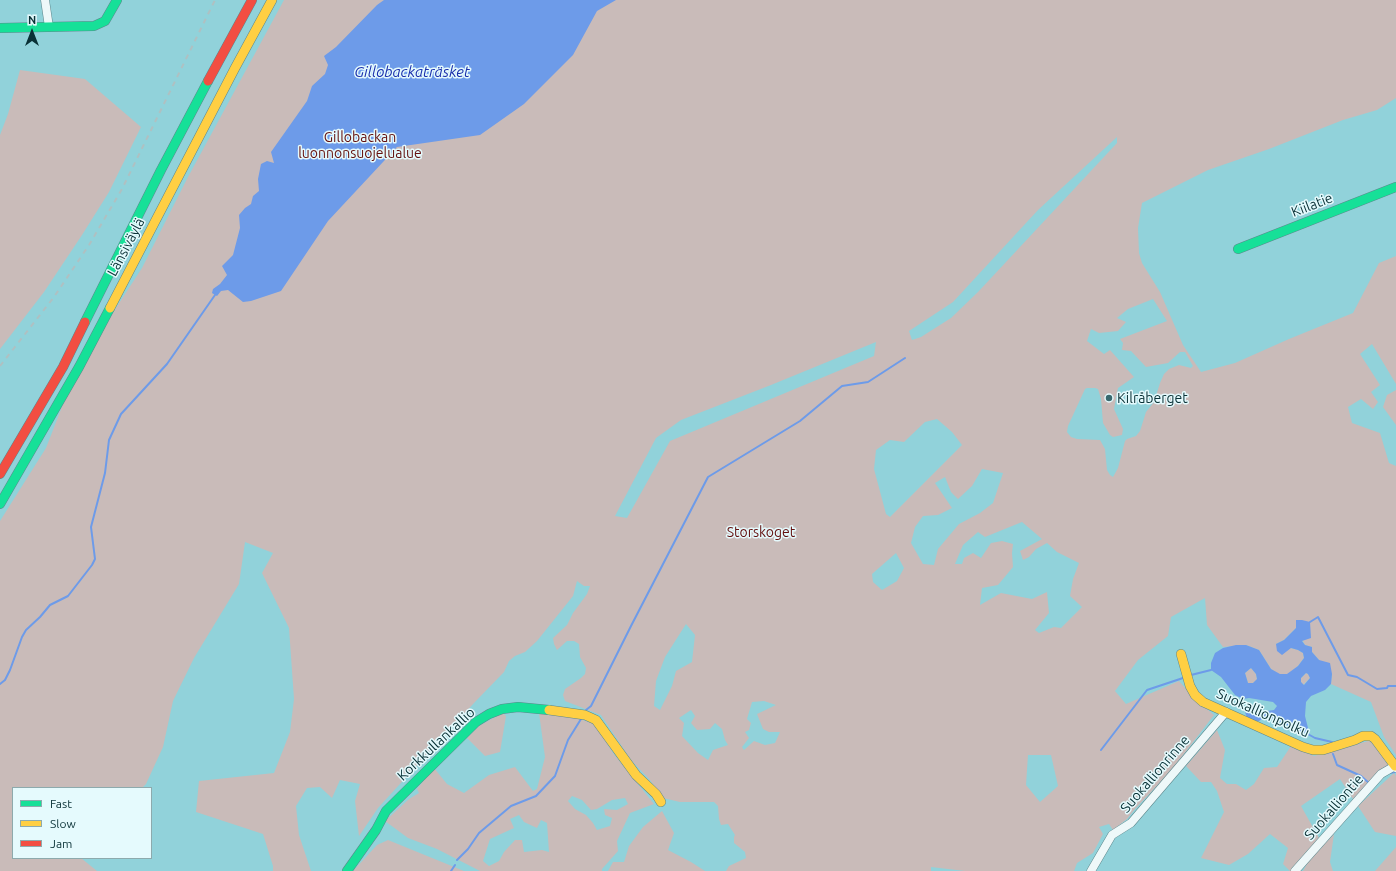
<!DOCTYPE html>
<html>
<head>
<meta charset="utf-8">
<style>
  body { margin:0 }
  #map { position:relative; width:1396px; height:871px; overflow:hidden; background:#91d2da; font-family:Ubuntu,sans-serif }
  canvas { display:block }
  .legend { position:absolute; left:12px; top:787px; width:140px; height:72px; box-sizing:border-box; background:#e5fafd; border:1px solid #8daaad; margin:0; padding:5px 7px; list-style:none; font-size:12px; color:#093136 }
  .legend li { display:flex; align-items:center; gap:8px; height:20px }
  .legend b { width:20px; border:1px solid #8daaad }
  .north { position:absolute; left:12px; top:12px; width:40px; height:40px; -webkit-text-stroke:3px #e5fafd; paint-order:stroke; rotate:0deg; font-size:11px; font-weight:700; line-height:16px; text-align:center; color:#093136 }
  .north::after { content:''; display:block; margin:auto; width:14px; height:18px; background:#093136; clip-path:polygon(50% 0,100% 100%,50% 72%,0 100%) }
</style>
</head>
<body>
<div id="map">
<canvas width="1396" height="871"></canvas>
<ul class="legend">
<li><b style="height:5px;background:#16e098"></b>Fast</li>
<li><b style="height:5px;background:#ffcf43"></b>Slow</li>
<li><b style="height:5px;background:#f24e42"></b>Jam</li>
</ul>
<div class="north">N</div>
</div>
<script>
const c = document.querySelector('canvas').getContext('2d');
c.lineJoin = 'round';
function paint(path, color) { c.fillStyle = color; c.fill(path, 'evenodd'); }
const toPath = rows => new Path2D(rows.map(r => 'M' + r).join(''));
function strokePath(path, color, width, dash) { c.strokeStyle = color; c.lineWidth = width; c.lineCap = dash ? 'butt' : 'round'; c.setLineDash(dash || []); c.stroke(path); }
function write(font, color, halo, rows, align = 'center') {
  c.font = font + ' Ubuntu,sans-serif'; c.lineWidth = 3; c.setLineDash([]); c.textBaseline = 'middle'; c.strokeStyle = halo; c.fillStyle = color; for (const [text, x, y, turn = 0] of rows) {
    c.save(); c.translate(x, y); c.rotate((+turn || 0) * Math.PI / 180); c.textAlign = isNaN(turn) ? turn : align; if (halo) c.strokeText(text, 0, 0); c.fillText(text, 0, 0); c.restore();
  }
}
const green = toPath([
  [284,0,1396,0,1396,98,1377,110,1343,120,1269,149,1208,170,1142,203,1138,228,1139,253,1142,263,1160,292,1183,345,1201,372,1235,363,1289,339,1353,313,1379,263,1396,256,1396,384,1372,344,1360,354,1380,385,1371,392,1378,402,1373,409,1361,399,1348,407,1352,423,1380,433,1389,463,1396,466,1396,755,1384,737,1371,702,1331,684,1332,674,1319,660,1312,652,1312,647,1305,645,1296,628,1284,640,1276,644,1298,650,1303,653,1304,658,1298,666,1287,675,1280,675,1271,669,1259,650,1246,645,1223,647,1207,625,1205,598,1171,617,1168,636,1138,660,1115,691,1126,704,1179,681,1195,699,1214,715,1170,772,1135,809,1127,819,1113,830,1109,824,1099,827,1103,834,1093,853,1077,863,1074,871,965,871,931,867,931,871,726,871,729,866,746,858,745,852,734,843,734,837,735,835,728,824,721,825,719,819,718,806,714,802,680,802,663,798,650,780,631,760,601,715,565,701,563,695,565,689,581,678,585,674,586,668,580,657,579,644,574,641,567,641,557,650,554,644,553,638,567,625,573,613,587,594,590,586,584,586,577,581,573,596,537,641,525,652,515,656,509,661,504,672,474,703,378,808,359,836,355,801,360,784,340,780,332,798,320,787,307,788,296,806,299,835,311,871,273,871,273,866,263,834,196,812,199,781,274,773,290,732,294,699,289,628,262,573,273,553,245,542,239,584,194,658,173,701,163,747,146,784,142,788,13,788,13,858,81,858,97,871,0,871,0,521,46,448,65,399,114,311,142,268,188,177],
  [1117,137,1117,143,978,292,951,318,921,337,912,340,909,331,953,302,1038,210],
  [1153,299,1167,321,1120,339,1123,343,1122,350,1131,351,1146,367,1168,363,1180,352,1185,352,1193,366,1191,368,1179,365,1169,369,1164,374,1160,383,1154,402,1146,412,1140,431,1136,436,1127,439,1125,441,1118,468,1113,477,1110,475,1107,470,1105,449,1100,440,1077,439,1071,437,1067,432,1068,426,1085,389,1087,388,1095,388,1098,389,1101,399,1103,423,1110,435,1113,437,1122,435,1123,429,1114,409,1118,388,1134,377,1110,350,1104,354,1087,341,1091,329,1099,333,1118,331,1126,322,1117,318,1128,309],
  [876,342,874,356,670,441,627,518,615,516,656,438,681,420,771,385],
  [937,419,952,432,962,445,890,517,886,514,874,469,876,450,890,440,904,442,925,422],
  [982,469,1003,473,993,503,980,513,959,524,938,549,934,565,923,564,911,543,915,527,923,516,938,515,952,508,935,483,945,477,951,492,958,499,972,486],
  [1022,522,1042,539,1020,551,1023,560,1029,557,1036,549,1047,543,1057,552,1079,563,1073,579,1070,596,1082,607,1061,628,1054,627,1039,633,1035,630,1049,613,1047,592,1032,599,1001,593,980,605,982,588,998,585,1013,567,1012,553,1013,544,1002,541,991,543,981,558,973,553,964,558,962,564,955,564,963,545,978,532,985,537],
  [896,553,904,568,897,581,882,590,873,582,872,574],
  [686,624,695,635,692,662,676,671,672,686,660,710,654,706,656,681,665,657],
  [764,701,776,705,757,714,763,729,769,732,780,732,775,743,765,745,754,741,744,750,742,747,749,738,745,732,749,730,751,723,747,719,752,702],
  [691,710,695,716,691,723,697,730,710,729,715,723,722,729,725,740,728,745,713,750,708,760,698,753,682,736,684,723,679,718],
  [1028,755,1051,755,1058,786,1040,802,1026,785],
  [20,70,85,79,141,127,109,192,82,235,44,292,0,349,0,135,8,114],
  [1396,390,1396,425,1383,407,1387,395],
  [1251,668,1256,674,1257,680,1253,683,1248,683,1245,673],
  [1306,673,1308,674,1310,678,1303,685,1301,682,1301,678],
  [503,713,506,716,500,752,485,756,467,738,479,726],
  [539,713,570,716,595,724,613,753,654,804,630,813,617,841,618,851,602,869,602,871,480,871,437,849,408,838,385,821,409,799,419,793,417,789,434,768,447,784,464,793,489,775,515,767,533,791,537,789,545,757],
  [572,796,582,800,591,810,597,809,612,800,625,798,628,804,617,810,604,809,605,815,612,818,610,826,597,830,593,823,586,815,575,809,568,801],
  [519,815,524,822,537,828,541,820,547,823,549,852,542,850,524,852,522,840,515,840,504,852,499,861,489,866,483,861,490,839,514,828,510,819],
  [1217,730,1225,750,1220,778,1227,784,1236,784,1246,790,1254,784,1264,768,1277,767,1291,746,1314,756,1372,740,1388,765,1353,799,1340,779,1301,806,1319,838,1292,871,1290,871,1283,864,1288,848,1270,834,1248,854,1229,865,1201,858,1224,812,1217,791,1211,782,1201,782,1186,766],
  [1394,773,1396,776,1396,836,1375,832,1358,806],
  [662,811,674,833,668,850,691,862,705,871,608,871,613,862,624,862,629,846,643,827],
  [1334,834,1330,862,1333,871,1303,871,1309,860],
  [388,840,464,871,353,871,377,845],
  [1396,847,1396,871,1375,871]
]);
const water = toPath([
  [384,0,616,0,597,11,573,55,524,104,480,135,397,147,328,221,281,291,251,301,243,302,228,290,221,291,217,296,215,295,212,293,213,289,220,284,227,275,222,266,233,255,240,228,239,215,245,208,251,204,253,196,259,191,258,179,261,164,267,161,274,163,271,152,307,101,312,86,325,74,328,65,324,56,336,47,377,5],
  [1296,620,1302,620,1310,622,1311,638,1302,641,1305,645,1312,647,1312,652,1319,660,1330,663,1332,674,1331,684,1325,690,1311,696,1306,702,1305,716,1309,732,1303,733,1279,721,1267,716,1259,721,1248,721,1245,712,1253,707,1258,711,1267,711,1274,710,1277,706,1273,702,1249,698,1243,699,1235,695,1221,677,1211,670,1211,663,1215,653,1223,648,1236,645,1246,645,1259,650,1271,669,1280,674,1287,674,1298,666,1304,658,1303,653,1298,650,1291,648,1282,655,1277,651,1276,644,1284,640,1296,628],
  [1251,668,1256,674,1257,679,1253,683,1248,683,1245,673],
  [1306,673,1308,674,1310,678,1304,685,1301,682,1301,678]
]);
const stream = toPath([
  [1310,622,1318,617,1348,675,1357,677,1377,689,1387,688,1388,686,1396,686],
  [1191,675,1211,670],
  [0,684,5,680,10,670,22,637,26,630,40,617,50,605,68,596,92,565,95,559,91,527,105,473,109,440,121,414,167,364,215,295],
  [586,710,591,706,631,626,708,477,800,421,842,386,868,382,905,358],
  [1306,733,1315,738,1332,742],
  [1101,750,1147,690,1183,678],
  [1333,754,1337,765,1361,776,1369,783],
  [1390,773,1395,772],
  [457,860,468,849,479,833,511,806,536,796,555,776,568,740,581,719],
  [451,871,455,865]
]);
const street = toPath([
  [45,0,49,27],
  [1091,871,1112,835,1131,823,1226,712],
  [1295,871,1381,774,1395,766,1396,768]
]);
const fast = toPath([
  [0,28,94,26,105,21,117,0],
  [1238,249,1396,187],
  [85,322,161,170,208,81],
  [0,504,79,367,110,308],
  [347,871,376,830,386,811,476,722,489,714,502,709,518,707,549,710]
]);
const slow = toPath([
  [110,308,235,68,272,0],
  [1181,654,1190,686,1195,695,1203,702,1303,747,1313,750,1323,750,1355,740,1363,736,1371,736,1375,739,1395,766],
  [549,710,585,715,596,720,636,775,656,794,661,802]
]);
const jam = toPath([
  [208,81,252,0],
  [0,474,63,367,85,322]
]);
const rail = toPath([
  [0,366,54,297,89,245,122,189,215,0]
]);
const markers = [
  [1109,398,4,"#39696f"]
];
const parkNames = [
  ["Gillobackan",360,137],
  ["luonnonsuojelualue",360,153],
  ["Storskoget",761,532]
];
const streetNames = [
  ["Kiilatie",1312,205,-21],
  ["Länsiväylä",126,247,-62],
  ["Suokallionpolku",1263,713,24],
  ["Korkkullankallio",436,744,-43],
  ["Suokallionrinne",1155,774,-49],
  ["Suokalliontie",1334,807,-49]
];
const poiNames = [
  ["Kilråberget",1117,398]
];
const waterNames = [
  ["Gillobackaträsket",412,72]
];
paint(green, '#c9bbb9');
paint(water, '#6d9be9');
strokePath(stream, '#6d9be9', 2);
strokePath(street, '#5d878c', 9);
strokePath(fast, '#5d878c', 10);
strokePath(slow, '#5d878c', 10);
strokePath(jam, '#5d878c', 10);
strokePath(street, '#eef8f9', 8);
strokePath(fast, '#16e098', 9);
strokePath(slow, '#ffcf43', 9);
strokePath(jam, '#f24e42', 9);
strokePath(rail, '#afc0c2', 2, [5, 5]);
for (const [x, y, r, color] of markers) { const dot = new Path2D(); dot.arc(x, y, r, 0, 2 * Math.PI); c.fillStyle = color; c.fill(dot); strokePath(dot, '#e5fafd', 1.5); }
write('14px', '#640f0e', '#e5fafd', parkNames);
write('14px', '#093136', '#e5fafd', streetNames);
write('14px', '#093136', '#e5fafd', poiNames, 'left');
write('italic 15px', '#1a30ad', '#e5fafd', waterNames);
</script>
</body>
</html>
